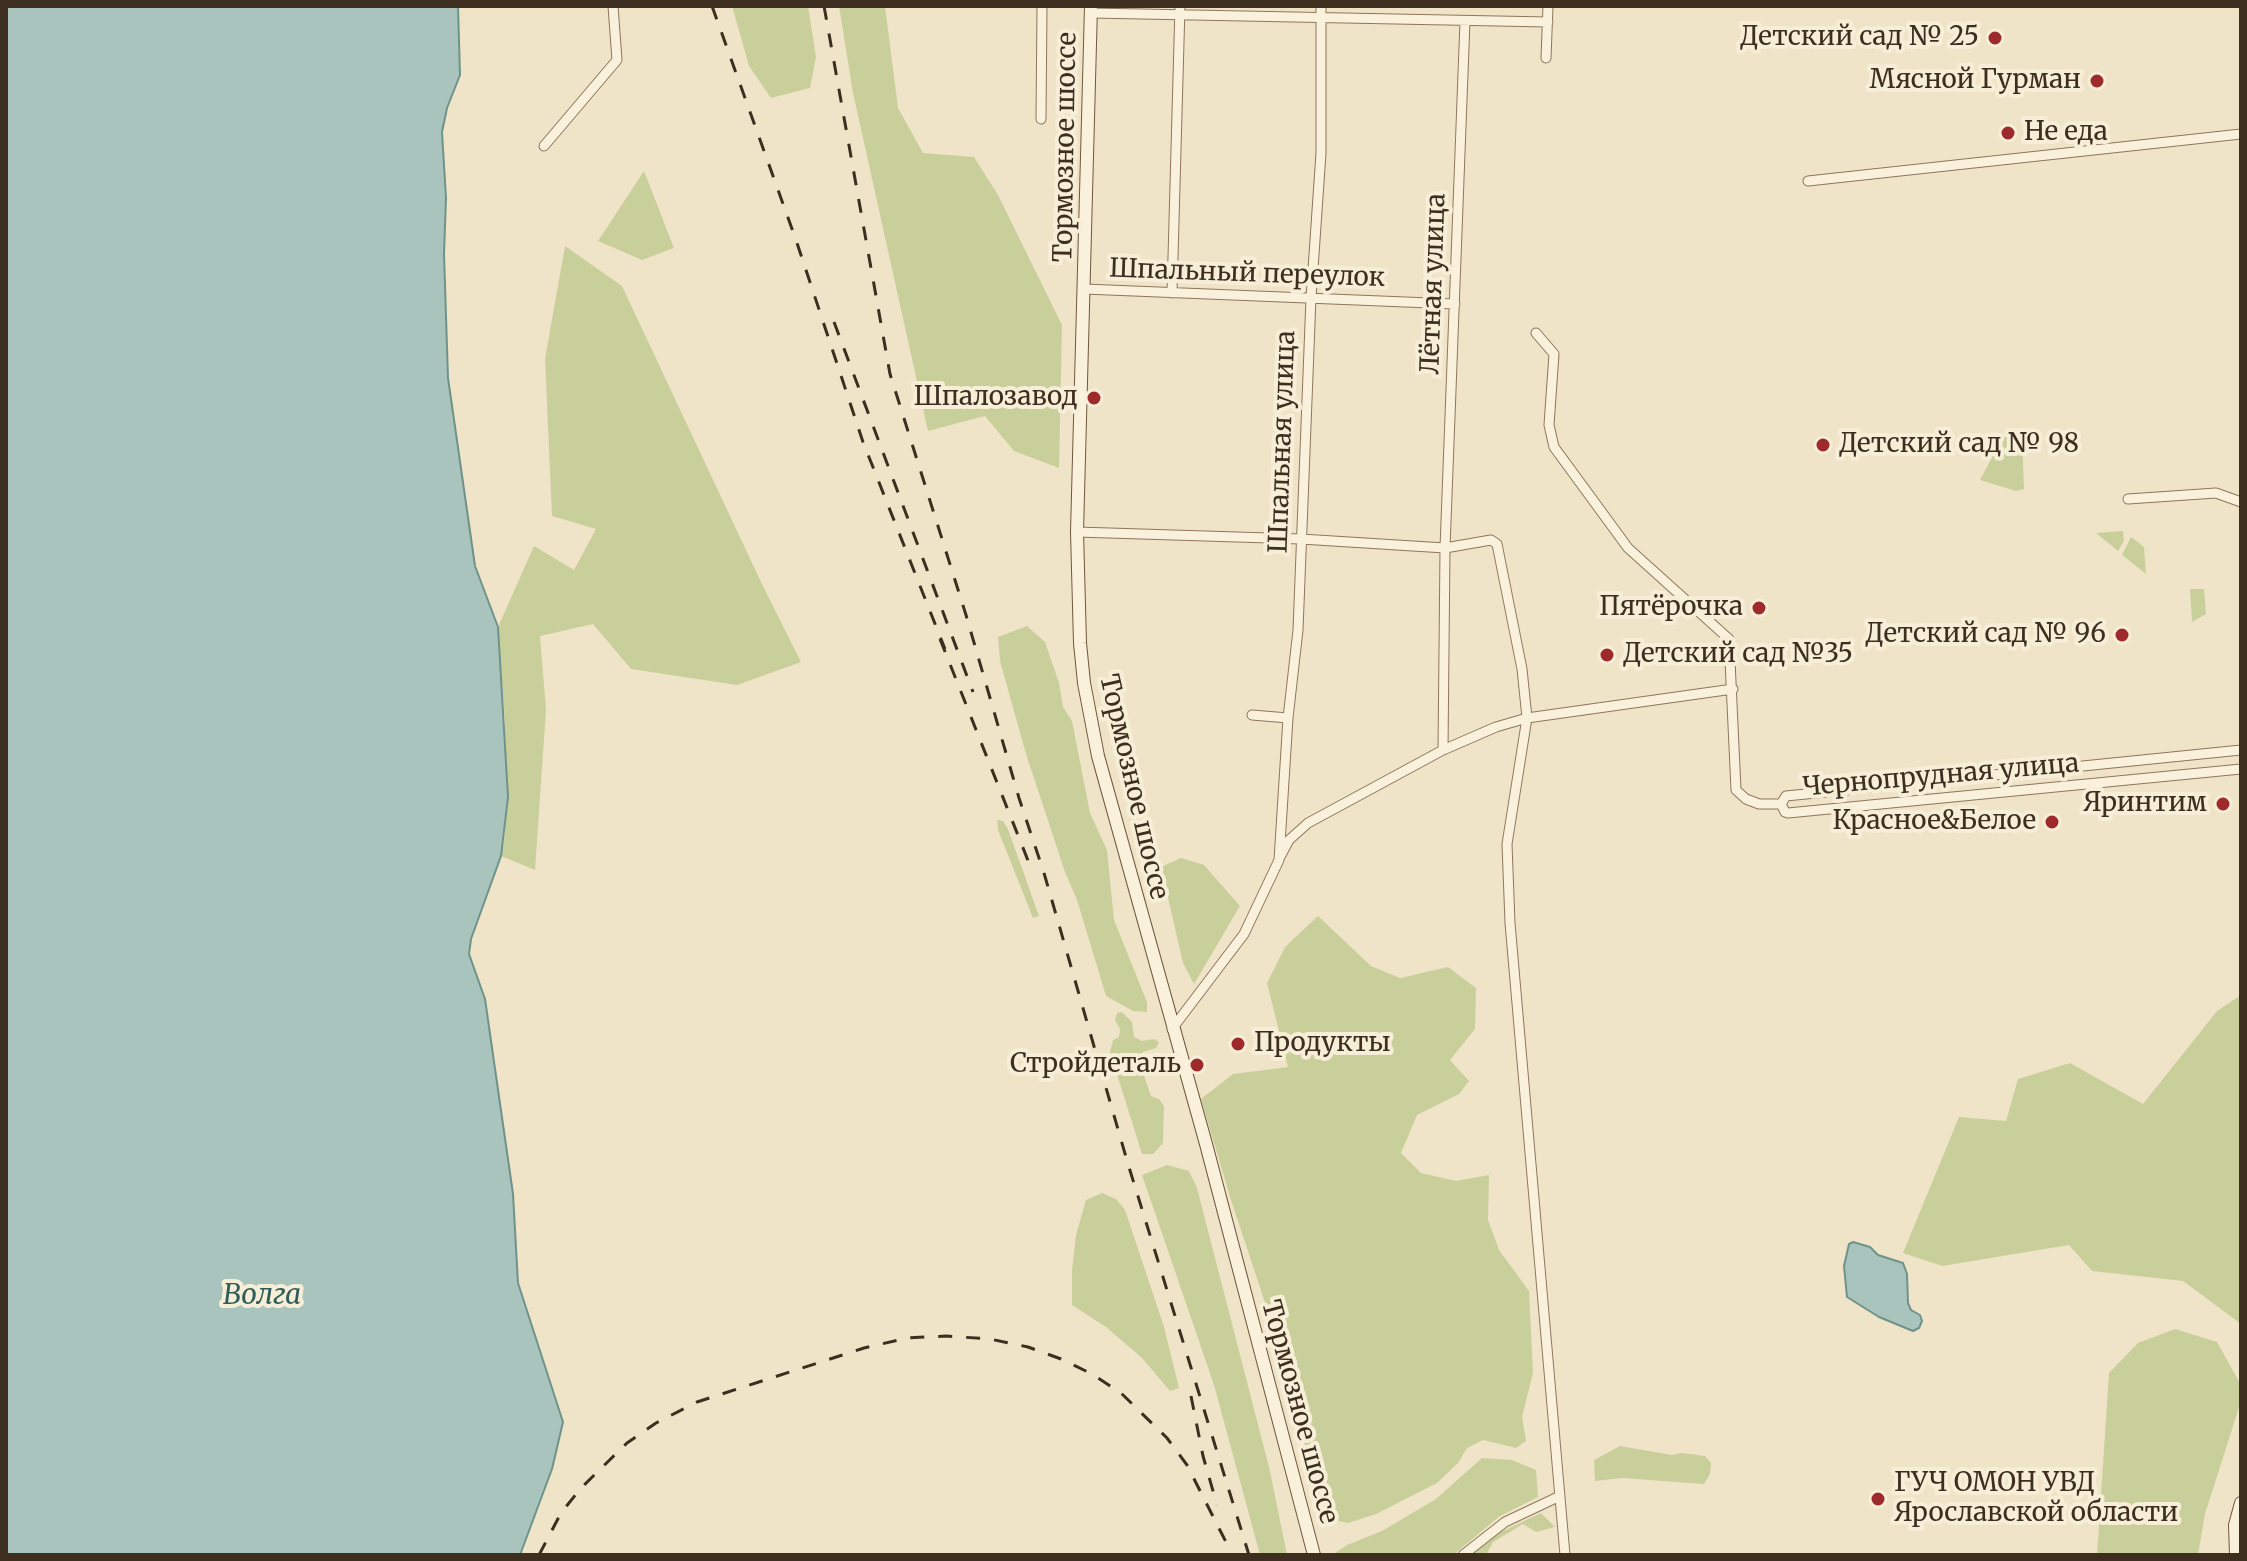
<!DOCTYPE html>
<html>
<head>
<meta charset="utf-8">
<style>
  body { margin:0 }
  #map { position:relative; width:2247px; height:1561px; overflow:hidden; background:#f0e4c8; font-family:Merriweather,serif }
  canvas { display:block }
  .frame { position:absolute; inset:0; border:8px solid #3d2e20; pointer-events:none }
</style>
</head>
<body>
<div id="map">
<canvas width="2247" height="1561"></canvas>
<div class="frame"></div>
</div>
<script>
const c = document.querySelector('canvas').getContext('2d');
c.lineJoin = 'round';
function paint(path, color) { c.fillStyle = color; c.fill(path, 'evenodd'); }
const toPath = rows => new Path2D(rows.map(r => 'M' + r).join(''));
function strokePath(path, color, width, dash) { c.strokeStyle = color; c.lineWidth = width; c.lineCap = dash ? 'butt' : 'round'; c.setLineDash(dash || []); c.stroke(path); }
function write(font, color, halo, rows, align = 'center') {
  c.font = font + ' Merriweather,serif'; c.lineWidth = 8; c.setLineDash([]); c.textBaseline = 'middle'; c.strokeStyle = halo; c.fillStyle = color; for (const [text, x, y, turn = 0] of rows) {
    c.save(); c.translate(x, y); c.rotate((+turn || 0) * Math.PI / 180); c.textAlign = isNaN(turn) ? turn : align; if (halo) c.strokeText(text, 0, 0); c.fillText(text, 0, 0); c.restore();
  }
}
const green = toPath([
  [732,6,808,6,816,57,810,88,771,98,749,66],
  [839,6,885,6,898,108,923,153,974,157,998,195,1062,325,1059,468,1014,451,985,416,928,431,853,93],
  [644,171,674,248,642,260,598,241],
  [565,246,622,286,761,582,801,662,737,685,631,669,593,624,540,636,546,710,535,870,501,856,505,834,505,722,498,627,534,546,574,570,596,529,552,516,545,359],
  [2022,436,2024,489,2016,491,1980,480,2003,437],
  [2123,531,2124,541,2118,551,2096,533],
  [2131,537,2144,547,2146,574,2122,555],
  [2190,589,2204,589,2206,614,2192,622],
  [1027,626,1045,642,1059,683,1063,707,1072,721,1090,813,1107,850,1114,920,1147,1002,1147,1012,1133,1011,1106,996,1077,900,1065,872,1026,754,1000,661,998,637],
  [997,820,1003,821,1008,829,1039,916,1033,918,998,830],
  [1181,858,1204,865,1240,906,1194,984,1183,963,1161,867],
  [1318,916,1371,966,1400,978,1448,967,1476,988,1475,1029,1450,1060,1469,1081,1459,1094,1417,1115,1401,1153,1421,1173,1456,1181,1489,1175,1488,1220,1499,1250,1529,1291,1533,1373,1522,1417,1526,1441,1516,1448,1483,1440,1467,1448,1458,1463,1437,1483,1376,1514,1348,1523,1323,1518,1283,1357,1231,1200,1201,1099,1233,1074,1288,1067,1267,983,1285,947],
  [2241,995,2241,1324,2183,1281,2092,1271,2069,1245,1942,1266,1903,1253,1959,1117,2006,1121,2018,1079,2070,1063,2143,1104,2217,1011],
  [1122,1012,1132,1022,1134,1037,1142,1041,1154,1039,1159,1042,1156,1048,1143,1052,1140,1064,1151,1096,1159,1099,1164,1106,1163,1143,1153,1154,1142,1154,1110,1052,1113,1040,1119,1037,1120,1029,1115,1020,1117,1013],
  [1167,1165,1189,1171,1197,1188,1270,1471,1287,1555,1260,1555,1214,1385,1142,1175],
  [1102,1193,1116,1199,1125,1210,1164,1327,1179,1388,1170,1391,1142,1358,1106,1327,1072,1305,1072,1270,1076,1235,1086,1200],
  [2175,1329,2217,1342,2241,1385,2241,1401,2205,1514,2198,1555,2097,1555,2109,1373,2138,1343],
  [1620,1446,1672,1455,1682,1453,1705,1456,1711,1463,1710,1474,1704,1484,1622,1478,1595,1481,1594,1460],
  [1482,1458,1512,1460,1536,1470,1538,1497,1500,1516,1453,1555,1332,1555,1347,1545,1382,1531,1436,1499],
  [1541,1513,1555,1527,1536,1532,1523,1524,1493,1542,1486,1555,1469,1555,1488,1538]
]);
const water = toPath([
  [6,6,458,6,460,75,447,108,442,132,446,198,444,254,448,378,475,566,498,627,508,797,501,856,471,939,469,954,485,999,513,1194,518,1283,563,1422,552,1469,520,1555,6,1555,6,6],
  [1853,1242,1870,1247,1878,1255,1903,1263,1907,1274,1908,1303,1911,1310,1920,1315,1922,1321,1919,1328,1913,1331,1879,1317,1847,1297,1844,1266,1849,1244,1853,1242]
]);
const street = toPath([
  [1091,13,1548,22],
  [1546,58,1548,6],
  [1041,119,1042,6],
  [544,146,617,60,613,6],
  [1808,181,2241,134],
  [1084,289,1455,304],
  [1172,293,1180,6],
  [1536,333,1554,354,1549,425,1554,447,1628,548,1729,639,1736,790,1746,799,1759,804,1781,804],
  [2128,499,2216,493,2241,502],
  [1077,532,1301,539,1445,548,1491,540,1497,544,1522,669,1527,718,1507,844,1510,923,1565,1555],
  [1252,715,1288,718],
  [1443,750,1445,548,1465,21],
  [2241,750,1786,796,1781,804,1785,812,1788,813,2241,769],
  [1280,857,1289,840,1308,823,1443,750,1496,727,1527,718,1733,689],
  [1172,1029,1244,934,1279,860,1288,718,1298,630,1311,298,1321,153,1321,6],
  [1463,1555,1505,1522,1560,1496]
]);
const secondary = toPath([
  [1091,6,1077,532,1080,643,1084,683,1098,756,1206,1144,1314,1555],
  [2236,1555,2235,1525,2241,1503]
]);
const rail = toPath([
  [712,6,796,240,863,442,945,649],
  [824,6,890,374,966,615,1019,798,1044,873,1128,1164,1249,1555],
  [834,322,973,692],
  [940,639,1029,863],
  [1191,1396,1203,1456,1217,1505],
  [539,1555,561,1513,581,1488,627,1443,656,1423,697,1402,864,1348,907,1338,946,1336,990,1339,1028,1347,1061,1359,1092,1374,1121,1393,1167,1438,1187,1465,1231,1552]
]);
const markers = [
  [1995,38,8,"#9e2a2b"],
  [2097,81,8,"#9e2a2b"],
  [2008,133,8,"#9e2a2b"],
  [1094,398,8,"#9e2a2b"],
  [1823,445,8,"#9e2a2b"],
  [1759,608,8,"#9e2a2b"],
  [2122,635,8,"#9e2a2b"],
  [1607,655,8,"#9e2a2b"],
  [2223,804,8,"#9e2a2b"],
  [2052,822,8,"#9e2a2b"],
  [1238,1044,8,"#9e2a2b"],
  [1197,1065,8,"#9e2a2b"],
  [1878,1499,8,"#9e2a2b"]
];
const poiNames = [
  ["Детский сад № 25",1979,38],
  ["Мясной Гурман",2081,81],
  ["Не еда",2024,133,"left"],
  ["Шпалозавод",1078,398],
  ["Детский сад № 98",1839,445,"left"],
  ["Пятёрочка",1743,608],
  ["Детский сад № 96",2106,635],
  ["Детский сад №35",1623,655,"left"],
  ["Яринтим",2207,804],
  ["Красное&Белое",2036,822],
  ["Продукты",1254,1044,"left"],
  ["Стройдеталь",1181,1065],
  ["ГУЧ ОМОН УВД",1894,1484,"left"],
  ["Ярославской области",1894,1514,"left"]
];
const streetNames = [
  ["Тормозное шоссе",1066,147,-89],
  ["Шпальный переулок",1247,274,2],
  ["Лётная улица",1434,284,-88],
  ["Шпальная улица",1283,442,-88],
  ["Чернопрудная улица",1941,776,-5],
  ["Тормозное шоссе",1133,787,77],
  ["Тормозное шоссе",1299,1412,75]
];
const waterNames = [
  ["Волга",262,1296]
];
paint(green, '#c9cf9b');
paint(water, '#a9c4bc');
strokePath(water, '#6f938a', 2);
strokePath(street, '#8d765c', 11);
strokePath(secondary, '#6f573f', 14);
strokePath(street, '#faf1dc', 9);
strokePath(secondary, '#faf1dc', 12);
strokePath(rail, '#3d2e20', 3, [14, 14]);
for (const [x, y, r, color] of markers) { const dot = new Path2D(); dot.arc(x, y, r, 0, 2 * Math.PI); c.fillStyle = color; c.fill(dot); strokePath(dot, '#f7eed8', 3); }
write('26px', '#3d2e20', '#f7eed8', poiNames, 'right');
write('26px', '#3d2e20', '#f7eed8', streetNames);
write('italic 28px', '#2f5d5a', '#f7eed8', waterNames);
</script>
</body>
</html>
